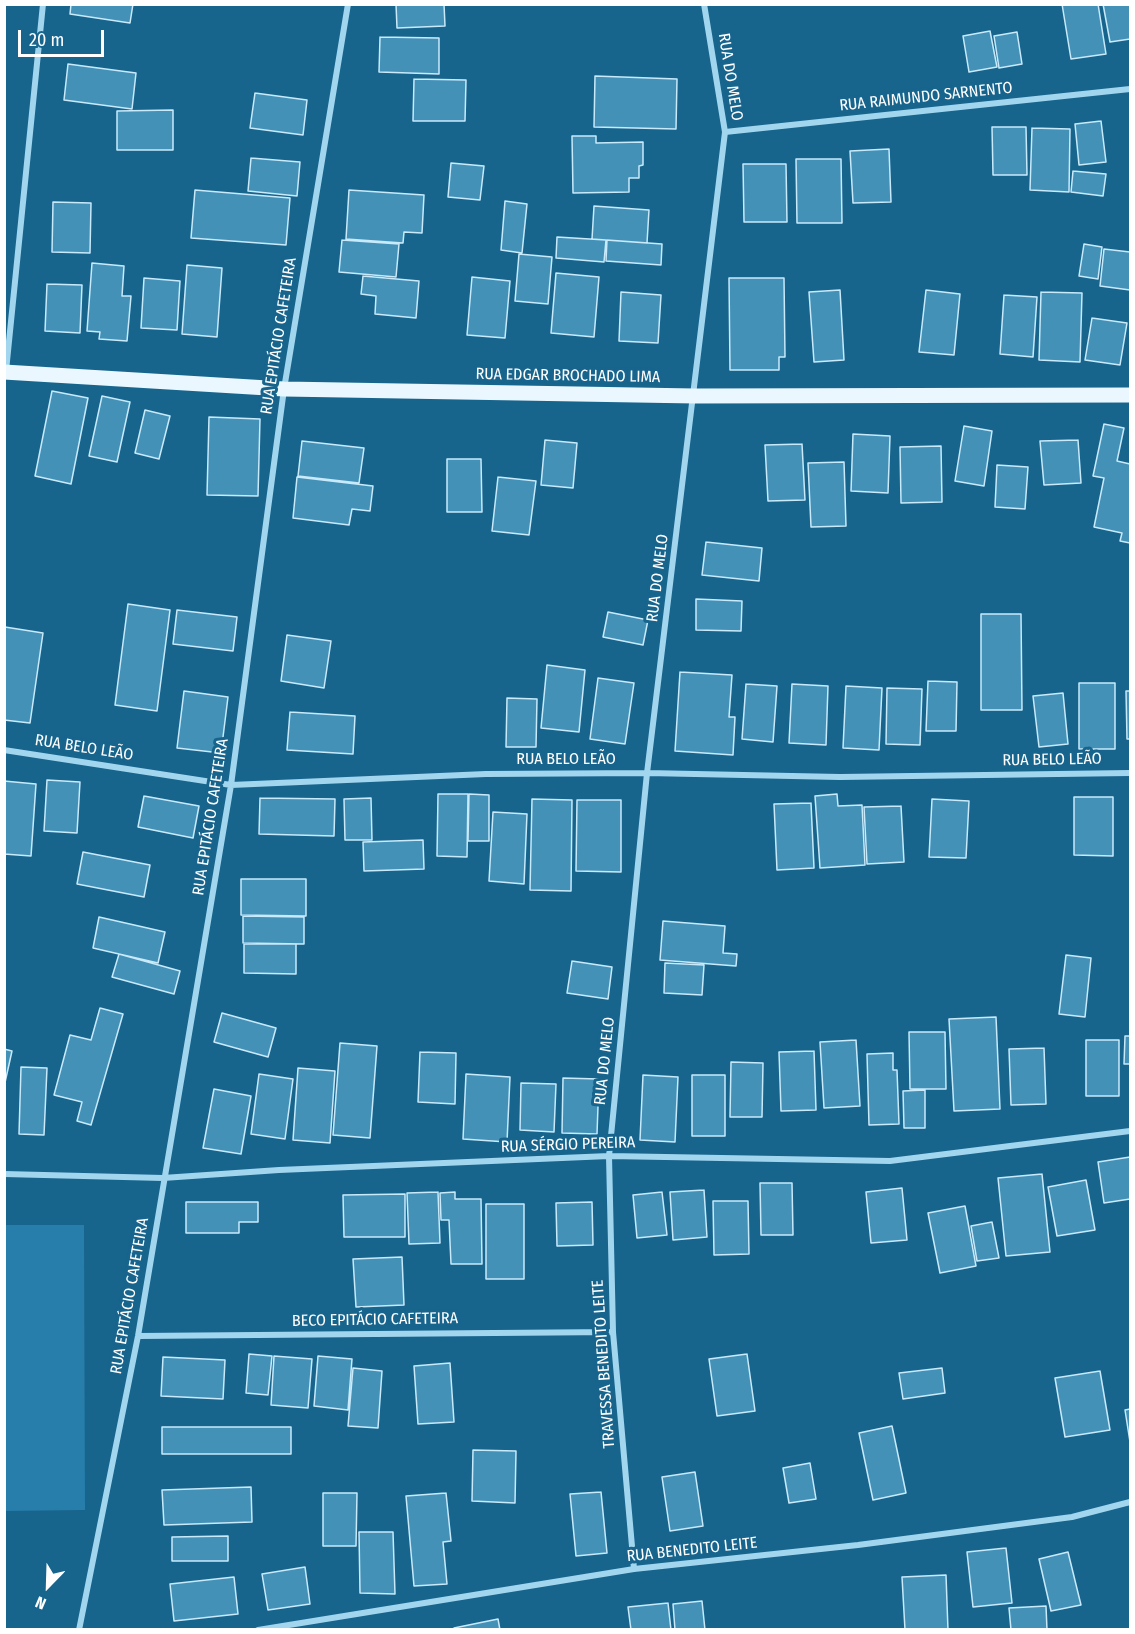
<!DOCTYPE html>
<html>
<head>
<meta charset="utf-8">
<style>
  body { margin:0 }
  #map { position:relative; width:1135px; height:1634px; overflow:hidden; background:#17648d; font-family:"Fira Sans Condensed",sans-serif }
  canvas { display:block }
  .frame { position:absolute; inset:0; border:6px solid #fff; pointer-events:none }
  .north { position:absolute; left:18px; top:1556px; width:60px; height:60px; -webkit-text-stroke:4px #17648d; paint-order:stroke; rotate:203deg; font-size:16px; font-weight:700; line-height:24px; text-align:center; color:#fff }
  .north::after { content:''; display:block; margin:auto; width:21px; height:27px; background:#fff; clip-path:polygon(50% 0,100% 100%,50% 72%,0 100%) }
  .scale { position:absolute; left:18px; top:30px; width:86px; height:27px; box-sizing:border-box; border:3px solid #fff; border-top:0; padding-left:8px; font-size:18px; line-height:21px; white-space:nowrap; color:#fff; -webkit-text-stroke:4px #17648d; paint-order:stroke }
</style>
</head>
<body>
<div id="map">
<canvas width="1135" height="1634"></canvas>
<div class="frame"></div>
<div class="north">N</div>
<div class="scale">20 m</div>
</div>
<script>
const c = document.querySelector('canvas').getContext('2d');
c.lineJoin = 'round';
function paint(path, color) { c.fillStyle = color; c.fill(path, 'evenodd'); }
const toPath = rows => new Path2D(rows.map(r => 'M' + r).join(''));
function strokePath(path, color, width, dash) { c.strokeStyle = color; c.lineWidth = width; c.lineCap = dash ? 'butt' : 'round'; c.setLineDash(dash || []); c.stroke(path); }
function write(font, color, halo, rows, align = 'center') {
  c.font = font + ' "Fira Sans Condensed",sans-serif'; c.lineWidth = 6; c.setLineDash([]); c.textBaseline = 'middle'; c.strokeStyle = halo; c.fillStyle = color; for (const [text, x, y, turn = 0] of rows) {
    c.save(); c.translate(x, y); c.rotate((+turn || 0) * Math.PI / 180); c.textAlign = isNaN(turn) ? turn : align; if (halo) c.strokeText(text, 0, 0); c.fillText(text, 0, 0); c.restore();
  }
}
const green = toPath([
  [5,1225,84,1225,85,1510,5,1511]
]);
const building = toPath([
  [71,4,133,4,130,23,70,14,71,4],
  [396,4,444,4,445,26,397,28,396,4],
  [1062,4,1098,4,1106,54,1071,59,1062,4],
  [1103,4,1130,4,1130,39,1110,42,1103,4],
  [990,31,997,67,969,72,963,36,990,31],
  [1017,32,1022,64,999,68,994,36,1017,32],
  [380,37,439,38,439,74,379,72,380,37],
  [68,64,136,73,132,109,64,100,68,64],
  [595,76,677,79,676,129,594,127,595,76],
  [414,79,466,80,465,121,413,121,414,79],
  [255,93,307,100,303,135,250,128,255,93],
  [173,110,173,150,117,150,117,111,173,110],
  [1101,121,1106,162,1079,165,1075,124,1101,121],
  [992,127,1026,127,1027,175,993,175,992,127],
  [1032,128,1070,129,1069,192,1030,190,1032,128],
  [572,136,596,136,596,143,643,142,643,165,639,166,639,178,629,178,629,192,573,193,572,136],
  [889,149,891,202,853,203,850,151,889,149],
  [251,158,300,162,297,196,248,191,251,158],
  [796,159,841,159,842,223,797,223,796,159],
  [451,163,484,166,480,200,448,197,451,163],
  [743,164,786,164,787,222,744,222,743,164],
  [1073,171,1106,174,1103,196,1071,192,1073,171],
  [195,190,290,198,286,245,191,238,195,190],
  [349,190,424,195,422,233,404,232,403,243,346,239,349,190],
  [505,201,527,204,522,253,501,250,505,201],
  [53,202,91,203,90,253,52,252,53,202],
  [594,206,649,210,647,243,592,239,594,206],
  [557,237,606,240,604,262,556,258,557,237],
  [342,240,399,244,396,277,339,272,342,240],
  [607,240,662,244,661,265,606,261,607,240],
  [1084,244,1102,247,1098,279,1079,276,1084,244],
  [1104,249,1130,252,1130,290,1100,286,1104,249],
  [519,254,552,257,548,304,515,301,519,254],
  [92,263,124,266,122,296,131,296,127,341,99,339,100,332,87,331,92,263],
  [187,265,222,268,217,337,182,334,187,265],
  [556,273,599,277,594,337,551,333,556,273],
  [363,276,419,281,416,318,375,314,376,296,361,294,363,276],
  [472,277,510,281,505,338,467,335,472,277],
  [144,278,180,281,177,330,141,328,144,278],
  [729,278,784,278,785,357,779,357,779,370,730,370,729,278],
  [47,284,82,285,80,333,45,331,47,284],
  [840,290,844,360,814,362,809,292,840,290],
  [926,290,960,294,954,355,919,352,926,290],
  [621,292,661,295,658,343,619,341,621,292],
  [1041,292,1082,293,1080,362,1039,360,1041,292],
  [1004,295,1037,297,1033,357,1000,354,1004,295],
  [1092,318,1127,323,1120,365,1085,360,1092,318],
  [52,391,88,398,71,484,35,476,52,391],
  [102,396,130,402,117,462,89,456,102,396],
  [145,410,170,416,159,459,135,453,145,410],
  [209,417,260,419,258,496,207,495,209,417],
  [1104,424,1124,428,1117,461,1130,464,1130,543,1120,541,1122,533,1094,527,1104,478,1093,476,1104,424],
  [964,426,992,431,984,486,955,481,964,426],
  [853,434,890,436,888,493,851,491,853,434],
  [545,440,577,443,573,488,541,485,545,440],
  [1078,440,1081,483,1044,485,1040,441,1078,440],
  [302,441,364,448,359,483,298,476,302,441],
  [802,444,805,500,768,501,765,445,802,444],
  [941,446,942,502,901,503,900,447,941,446],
  [447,459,481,459,482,512,447,512,447,459],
  [844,462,846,526,811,527,808,463,844,462],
  [997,465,1028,467,1025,509,995,507,997,465],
  [297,477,373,486,370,511,352,509,349,525,293,518,297,477],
  [498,477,536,481,529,535,492,531,498,477],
  [706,542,762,548,759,581,702,575,706,542],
  [696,599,742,601,741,631,696,630,696,599],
  [128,604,170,610,157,711,115,705,128,604],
  [177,610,237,617,233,651,173,644,177,610],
  [608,612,648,620,643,645,603,637,608,612],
  [981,614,1021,614,1022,710,981,710,981,614],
  [5,627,43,633,30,723,4,720,5,627],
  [287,635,331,641,324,688,281,681,287,635],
  [547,665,585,670,579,732,541,728,547,665],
  [680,672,732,675,729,717,735,717,733,755,675,751,680,672],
  [598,678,634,683,625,744,590,739,598,678],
  [928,681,957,682,956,731,926,731,928,681],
  [1079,683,1115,683,1115,749,1079,749,1079,683],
  [746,684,777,686,773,742,742,739,746,684],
  [792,684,828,686,826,745,789,743,792,684],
  [846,686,882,688,879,750,843,748,846,686],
  [887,688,922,689,920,745,886,744,887,688],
  [184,691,228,697,221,753,177,748,184,691],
  [1126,691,1130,691,1130,739,1127,739,1126,691],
  [1063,693,1068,744,1039,747,1033,696,1063,693],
  [507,698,537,699,536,747,506,747,507,698],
  [290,712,355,716,353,754,287,750,290,712],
  [47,780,80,782,77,833,44,831,47,780],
  [4,781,36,784,31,856,4,854,4,781],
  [438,794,468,794,467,857,437,856,438,794],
  [469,794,489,795,489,841,468,841,469,794],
  [837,794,838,806,862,805,865,865,820,868,815,796,837,794],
  [144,796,199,806,193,838,138,827,144,796],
  [1074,797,1113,797,1113,856,1074,855,1074,797],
  [260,798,335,799,334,836,259,834,260,798],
  [371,798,372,840,345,840,344,799,371,798],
  [532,799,572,800,571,891,530,890,532,799],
  [932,799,969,801,966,858,929,857,932,799],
  [577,800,621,800,621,872,576,871,577,800],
  [811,803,814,868,777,870,774,804,811,803],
  [901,806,904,862,867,864,864,807,901,806],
  [493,812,527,814,524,884,489,881,493,812],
  [423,840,424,869,364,871,363,842,423,840],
  [83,852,150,865,144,897,77,884,83,852],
  [241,879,306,879,306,916,241,915,241,879],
  [243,916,304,917,304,944,243,943,243,916],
  [99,917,165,932,158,963,93,948,99,917],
  [663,921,725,926,723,953,737,954,736,966,660,960,663,921],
  [244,944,296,944,296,974,244,973,244,944],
  [119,954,180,971,174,994,112,977,119,954],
  [1066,955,1091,958,1085,1017,1059,1014,1066,955],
  [572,961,612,967,608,999,567,993,572,961],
  [665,963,704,965,702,995,664,993,665,963],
  [100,1008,123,1014,91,1125,77,1121,82,1102,54,1095,70,1035,91,1040,100,1008],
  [222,1013,276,1028,268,1057,214,1042,222,1013],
  [996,1017,1000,1109,954,1111,949,1019,996,1017],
  [909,1032,945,1032,946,1089,910,1089,909,1032],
  [1125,1036,1130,1036,1130,1064,1124,1064,1125,1036],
  [856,1040,860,1106,824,1108,820,1042,856,1040],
  [1086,1040,1119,1040,1119,1096,1086,1096,1086,1040],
  [340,1043,377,1046,370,1138,333,1135,340,1043],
  [1044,1048,1046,1104,1011,1105,1009,1049,1044,1048],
  [4,1049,12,1051,4,1087,4,1049],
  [814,1051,816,1110,781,1111,779,1052,814,1051],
  [420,1052,456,1053,455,1104,418,1102,420,1052],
  [893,1053,893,1070,897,1070,899,1124,869,1125,867,1054,893,1053],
  [731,1062,763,1063,762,1117,730,1117,731,1062],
  [21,1067,47,1068,44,1135,19,1134,21,1067],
  [298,1068,335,1071,330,1143,293,1140,298,1068],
  [259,1074,293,1079,285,1139,251,1134,259,1074],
  [466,1074,510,1077,507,1142,463,1139,466,1074],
  [643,1075,678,1077,675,1142,640,1140,643,1075],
  [692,1075,725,1075,725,1136,692,1136,692,1075],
  [563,1078,599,1079,597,1134,562,1133,563,1078],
  [521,1083,556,1084,554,1132,520,1130,521,1083],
  [214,1089,251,1096,241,1154,203,1148,214,1089],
  [925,1090,925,1128,904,1128,903,1091,925,1090],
  [1130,1157,1130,1199,1104,1203,1098,1162,1130,1157],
  [1042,1174,1050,1252,1006,1256,998,1178,1042,1174],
  [1086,1180,1095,1230,1057,1236,1048,1187,1086,1180],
  [760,1183,792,1183,793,1235,761,1235,760,1183],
  [902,1188,907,1240,871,1243,866,1192,902,1188],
  [704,1190,707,1237,673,1240,670,1192,704,1190],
  [438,1192,440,1243,409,1244,407,1193,438,1192],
  [455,1192,455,1199,481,1199,482,1264,451,1264,449,1220,441,1220,440,1193,455,1192],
  [662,1192,667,1235,637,1238,633,1195,662,1192],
  [405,1194,405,1237,344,1237,343,1195,405,1194],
  [713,1201,748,1201,749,1254,714,1255,713,1201],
  [186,1202,258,1202,258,1222,239,1222,239,1233,186,1233,186,1202],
  [592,1202,593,1245,557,1246,556,1203,592,1202],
  [486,1204,524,1204,524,1279,486,1279,486,1204],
  [965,1206,976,1266,940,1273,928,1213,965,1206],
  [992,1222,999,1258,977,1261,971,1226,992,1222],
  [402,1257,404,1305,356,1307,353,1259,402,1257],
  [249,1354,272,1356,268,1395,246,1393,249,1354],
  [747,1354,755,1411,717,1416,709,1359,747,1354],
  [274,1356,312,1359,308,1408,271,1405,274,1356],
  [318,1356,352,1359,348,1410,314,1406,318,1356],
  [163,1357,225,1360,223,1399,161,1396,163,1357],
  [450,1363,454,1422,418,1424,414,1366,450,1363],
  [353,1368,382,1371,378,1428,348,1426,353,1368],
  [942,1368,945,1393,903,1399,899,1373,942,1368],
  [1100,1371,1110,1430,1065,1437,1055,1378,1100,1371],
  [1130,1409,1130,1442,1125,1410,1130,1409],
  [892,1426,906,1493,873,1500,859,1433,892,1426],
  [162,1427,291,1427,291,1454,162,1454,162,1427],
  [473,1450,516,1451,515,1503,472,1501,473,1450],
  [810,1463,816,1499,789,1503,783,1468,810,1463],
  [695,1472,703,1526,670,1531,662,1477,695,1472],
  [251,1487,252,1522,164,1525,162,1490,251,1487],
  [601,1492,607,1553,576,1556,570,1494,601,1492],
  [323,1493,357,1493,356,1546,323,1546,323,1493],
  [446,1493,451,1541,443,1542,447,1584,414,1586,406,1496,446,1493],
  [359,1532,393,1532,395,1594,360,1593,359,1532],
  [228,1536,228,1561,172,1561,172,1537,228,1536],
  [1006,1548,1012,1603,973,1607,967,1552,1006,1548],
  [1068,1552,1081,1605,1051,1611,1039,1559,1068,1552],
  [305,1567,310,1604,268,1610,262,1574,305,1567],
  [946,1575,948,1630,905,1630,902,1577,946,1575],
  [234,1577,238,1614,174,1621,170,1584,234,1577],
  [702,1601,705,1630,675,1630,673,1604,702,1601],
  [668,1603,671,1630,631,1630,628,1607,668,1603],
  [1046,1606,1047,1630,1011,1630,1009,1608,1046,1606],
  [498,1619,500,1630,454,1630,454,1628,498,1619]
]);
const street = toPath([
  [725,132,1130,89],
  [6,371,43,4],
  [4,750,231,785,486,774,647,773,840,777,1130,773],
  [4,1174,163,1178,279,1170,609,1156,890,1161,1130,1131],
  [138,1336,613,1332],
  [634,1569,613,1332,609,1156,647,773,725,132,704,4],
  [79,1630,138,1336,231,785,284,389,348,4],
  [258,1630,634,1569,858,1545,1072,1517,1130,1502]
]);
const primary = toPath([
  [4,372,284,389,695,396,1130,395]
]);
const streetNames = [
  ["RUA DO MELO",730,77,81],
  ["RUA RAIMUNDO SARNENTO",926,97,-6],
  ["RUA EPITÁCIO CAFETEIRA",279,336,-81],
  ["RUA EDGAR BROCHADO LIMA",568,376,1],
  ["RUA DO MELO",658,578,-83],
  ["RUA BELO LEÃO",84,748,9],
  ["RUA BELO LEÃO",566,760],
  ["RUA BELO LEÃO",1052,760,-1],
  ["RUA EPITÁCIO CAFETEIRA",211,817,-81],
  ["RUA DO MELO",605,1061,-84],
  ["RUA SÉRGIO PEREIRA",568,1145,-2],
  ["RUA EPITÁCIO CAFETEIRA",130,1296,-80],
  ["BECO EPITÁCIO CAFETEIRA",375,1320,-1],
  ["TRAVESSA BENEDITO LEITE",604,1364,-94],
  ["RUA BENEDITO LEITE",692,1550,-6]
];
paint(green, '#277eaa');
paint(building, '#4491b8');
strokePath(building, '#c8eafb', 1.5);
strokePath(street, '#a2d6ef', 6);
strokePath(primary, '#eaf7ff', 15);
write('16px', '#fff', '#17648d', streetNames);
</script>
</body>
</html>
